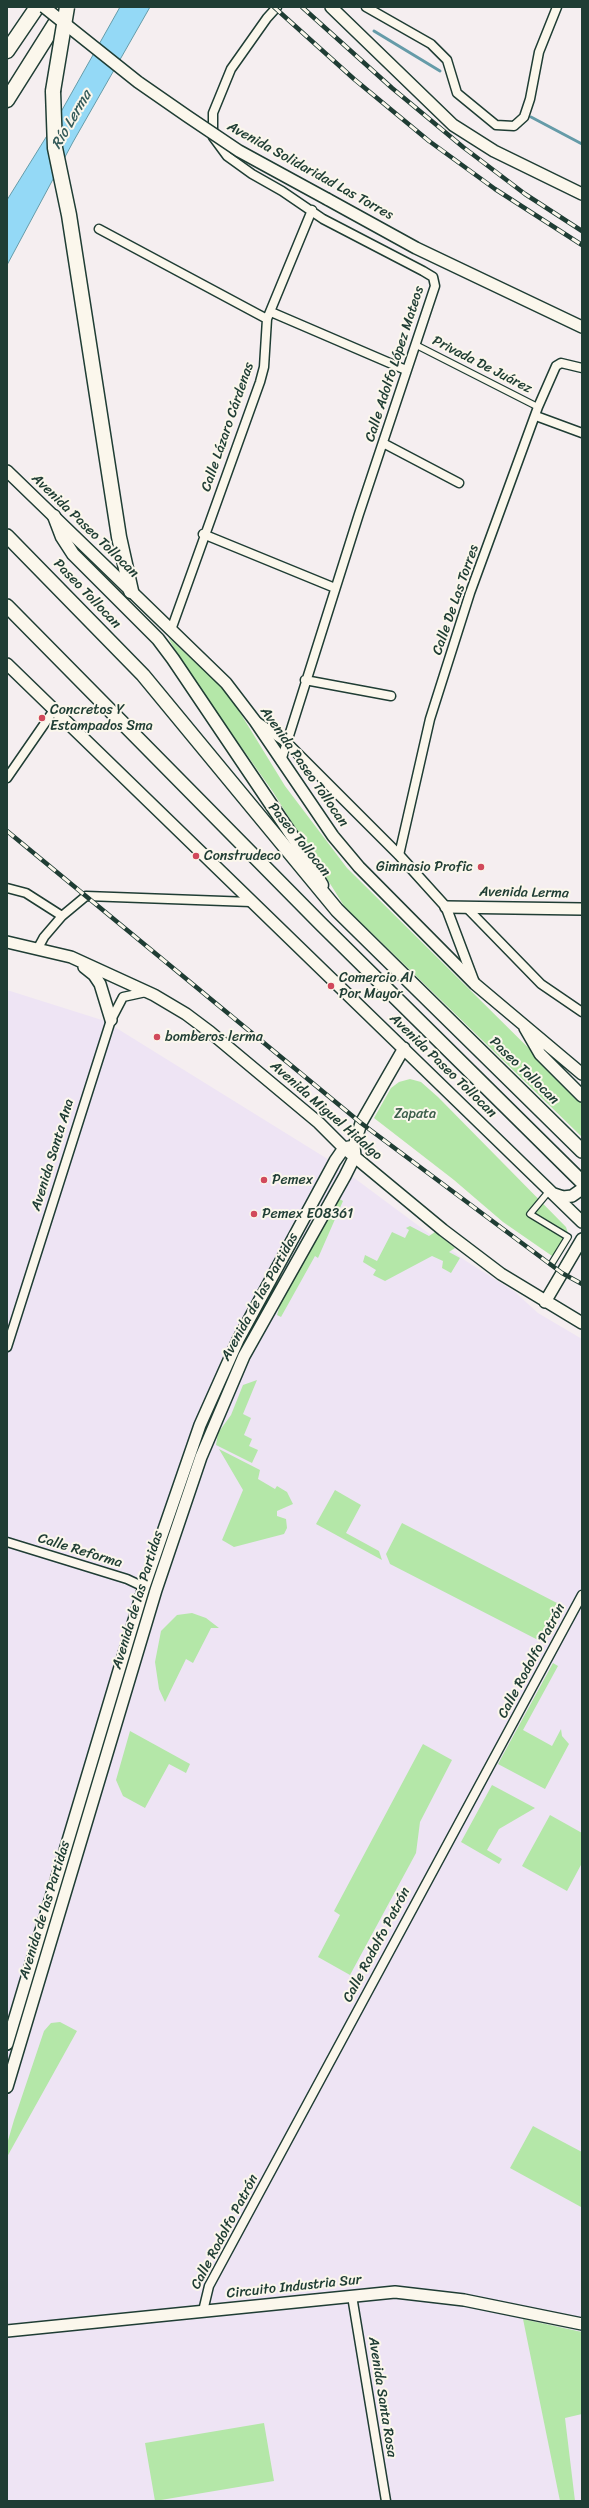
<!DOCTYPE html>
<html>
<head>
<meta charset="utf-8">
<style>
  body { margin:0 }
  #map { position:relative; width:589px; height:2508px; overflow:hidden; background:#f5eef0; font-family:Sriracha,sans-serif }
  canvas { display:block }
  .frame { position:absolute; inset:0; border:8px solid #1f3d34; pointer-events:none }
</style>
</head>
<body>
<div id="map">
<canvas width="589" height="2508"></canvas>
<div class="frame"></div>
</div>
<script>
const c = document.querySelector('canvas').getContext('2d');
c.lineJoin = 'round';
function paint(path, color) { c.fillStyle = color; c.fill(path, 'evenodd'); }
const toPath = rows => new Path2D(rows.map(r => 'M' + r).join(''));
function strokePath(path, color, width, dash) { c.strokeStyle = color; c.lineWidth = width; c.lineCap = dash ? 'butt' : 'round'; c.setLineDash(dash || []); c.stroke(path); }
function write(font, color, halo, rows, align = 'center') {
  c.font = font + ' Sriracha,sans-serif'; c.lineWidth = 4; c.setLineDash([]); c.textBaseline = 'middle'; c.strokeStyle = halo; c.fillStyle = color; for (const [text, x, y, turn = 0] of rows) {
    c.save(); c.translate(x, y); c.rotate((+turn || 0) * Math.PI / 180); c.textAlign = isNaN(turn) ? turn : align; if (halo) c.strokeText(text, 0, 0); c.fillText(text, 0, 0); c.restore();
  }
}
const built = toPath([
  [7,990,105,1021,334,1163,466,1261,515,1292,538,1313,582,1339,582,2501,7,2501]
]);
const green = toPath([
  [168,637,228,693,285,786,347,868,582,1101,582,1137,344,906,273,792,182,663],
  [410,1079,421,1082,438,1097,566,1227,568,1233,555,1258,503,1222,454,1180,374,1118,391,1088,399,1082],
  [336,1197,343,1201,318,1258,315,1256,281,1317,277,1315,288,1279],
  [410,1226,429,1236,435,1232,455,1248,449,1252,460,1258,451,1273,442,1268,443,1261,432,1256,385,1281,373,1275,376,1270,363,1262,365,1255,377,1261,392,1232,405,1238,409,1230,406,1228],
  [257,1380,243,1414,251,1418,244,1435,252,1439,249,1446,258,1450,252,1463,216,1445,218,1433,231,1415,243,1385],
  [219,1449,260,1470,258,1479,275,1489,277,1486,287,1492,293,1504,277,1511,277,1516,286,1519,287,1528,284,1534,234,1547,222,1540,243,1490],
  [335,1490,361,1505,346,1533,379,1551,382,1560,316,1524],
  [402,1523,557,1603,538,1640,390,1564,386,1554],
  [192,1613,206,1618,219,1628,211,1628,193,1663,186,1659,165,1702,159,1689,155,1662,161,1631,177,1615],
  [553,1663,558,1666,523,1730,552,1746,561,1729,562,1736,569,1744,545,1789,498,1764],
  [130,1731,190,1764,186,1773,169,1764,145,1808,123,1796,116,1780],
  [423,1744,452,1760,420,1822,416,1853,350,1975,318,1957,340,1915,334,1911],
  [492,1785,535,1808,499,1829,487,1850,502,1859,499,1864,461,1842],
  [550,1815,582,1833,582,1863,567,1891,522,1866],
  [60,2022,77,2031,7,2157,7,2144,14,2120,44,2031,51,2023],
  [533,2126,582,2152,581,2207,510,2168],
  [523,2319,582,2332,582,2414,565,2418,575,2501,560,2501],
  [264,2423,274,2481,155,2501,145,2443]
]);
const water = toPath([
  [120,7,150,7,73,142,7,265,7,200,53,126,120,7]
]);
const stream = toPath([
  [374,31,440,71],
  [531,117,582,144]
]);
const pedestrian = toPath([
  [416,345,538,407],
  [550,1190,530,1214,568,1237,552,1263]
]);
const minor = toPath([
  [277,7,267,18,231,69,213,113,213,137,227,156,252,174,282,191,323,219,423,271,433,277,435,286,359,514,281,761],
  [366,7,431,44,447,60,457,93,496,125,514,126,524,117,530,99,539,52,557,7],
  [99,229,267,319],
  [271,312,406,370],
  [536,416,582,433],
  [383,443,459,483],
  [203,534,335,588],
  [171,630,260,382,264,367,267,319,312,210],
  [305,680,391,696],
  [7,778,54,710],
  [399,855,430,719,470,593,538,407,556,366,561,363,582,368],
  [7,888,26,893,62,916],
  [466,907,541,984,582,1012],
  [38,948,44,937,62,916,86,896,251,902],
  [7,1347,111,1020,123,997,146,992],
  [7,1542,127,1579,144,1587],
  [352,2296,386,2501],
  [203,2311,209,2286,582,1595]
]);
const tertiary = toPath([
  [257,722,286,742,399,855,446,907,475,984]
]);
const secondary = toPath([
  [331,7,453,125,494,151,582,194],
  [327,199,416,248,582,327],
  [7,471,226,683,255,721,333,836,359,867,475,984,582,1074],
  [7,664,582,1222],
  [446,907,582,909],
  [7,942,71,957,154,995,186,1014,210,1032,319,1123,344,1148,443,1230,501,1274,582,1323],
  [84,967,94,975,100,984,111,1020],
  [525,1028,540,1054,582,1096],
  [554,1194,563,1197,572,1196,582,1189],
  [545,1302,582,1239],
  [7,2044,144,1587,200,1425,238,1340,335,1161,344,1148,354,1146],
  [7,2087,156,1590,201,1457,244,1356,345,1176,355,1156,354,1146,361,1123,404,1048],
  [7,2331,395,2292,464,2300,582,2324]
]);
const primary = toPath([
  [54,516,62,537,73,554,158,639,173,659,295,840,322,885]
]);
const trunk = toPath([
  [7,536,143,675,337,910,582,1151],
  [7,606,320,923,582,1182]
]);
const motorway = toPath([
  [7,51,37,7],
  [53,91,55,148,69,215,119,537,131,591],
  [7,100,65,8]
]);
const rail = toPath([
  [274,7,354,79,429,141,495,189,582,245],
  [302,7,392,88,463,147,525,194,582,231],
  [7,831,361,1123,562,1273,582,1284]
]);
const secondaryBridge = toPath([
  [44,7,138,82,187,116,239,151,327,199]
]);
const motorwayBridge = toPath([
  [53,91,67,7]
]);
const markers = [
  [42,718,4,"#d1495b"],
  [196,856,4,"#d1495b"],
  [481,867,4,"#d1495b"],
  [331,986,4,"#d1495b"],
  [157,1037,4,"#d1495b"],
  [264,1180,4,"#d1495b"],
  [254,1214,4,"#d1495b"]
];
const streetNames = [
  ["Avenida Solidaridad Las Torres",310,171,29],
  ["Calle Adolfo López Mateos",395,364,-72],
  ["Privada De Juárez",482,365,27],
  ["Calle Lázaro Cárdenas",228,427,-71],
  ["Avenida Paseo Tollocan",85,526,44],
  ["Paseo Tollocan",87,594,46],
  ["Calle De Las Torres",456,600,-71],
  ["Avenida Paseo Tollocan",304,767,55],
  ["Paseo Tollocan",299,840,51],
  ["Avenida Lerma",524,893,1],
  ["Avenida Paseo Tollocan",443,1066,44],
  ["Paseo Tollocan",524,1071,44],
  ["Avenida Miguel Hidalgo",326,1111,41],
  ["Avenida Santa Ana",53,1155,-73],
  ["Avenida de las Partidas",260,1297,-61],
  ["Calle Reforma",80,1551,17],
  ["Avenida de las Partidas",138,1600,-73],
  ["Calle Rodolfo Patrón",532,1661,-62],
  ["Avenida de las Partidas",45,1910,-73],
  ["Calle Rodolfo Patrón",377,1945,-62],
  ["Calle Rodolfo Patrón",225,2232,-62],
  ["Circuito Industria Sur",294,2287,-6],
  ["Avenida Santa Rosa",382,2397,81]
];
const poiNames = [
  ["Concretos Y",50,710],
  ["Estampados Sma",50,726],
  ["Construdeco",204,856],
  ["Gimnasio Profic",473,867,"right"],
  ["Comercio Al",339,978],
  ["Por Mayor",339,994],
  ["bomberos lerma",165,1037],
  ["Pemex",272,1180],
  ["Pemex E08361",262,1214]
];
const parkNames = [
  ["Zapata",415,1114]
];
const waterNames = [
  ["Río Lerma",72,120,-60]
];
paint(built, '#eee4f4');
paint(green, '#b4e7a8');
paint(water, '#94d9f6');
strokePath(water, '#659ba8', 1);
strokePath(stream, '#659ba8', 3);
strokePath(pedestrian, '#1f3d34', 8);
strokePath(minor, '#1f3d34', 11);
strokePath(tertiary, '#1f3d34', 12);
strokePath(secondary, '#1f3d34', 14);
strokePath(primary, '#1f3d34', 15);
strokePath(trunk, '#1f3d34', 16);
strokePath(motorway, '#1f3d34', 17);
strokePath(pedestrian, '#fbf7ec', 5.5);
strokePath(minor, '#fbf7ec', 8);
strokePath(tertiary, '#fbf7ec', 9);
strokePath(secondary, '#fbf7ec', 11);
strokePath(primary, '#fbf7ec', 12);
strokePath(trunk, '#fbf7ec', 13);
strokePath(motorway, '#fbf7ec', 14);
strokePath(rail, '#1f3d34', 4.5);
strokePath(rail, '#fbf7ec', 3, [9]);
strokePath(secondaryBridge, '#1f3d34', 14, []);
strokePath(motorwayBridge, '#1f3d34', 17, []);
strokePath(secondaryBridge, '#fbf7ec', 11);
strokePath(motorwayBridge, '#fbf7ec', 14);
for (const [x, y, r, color] of markers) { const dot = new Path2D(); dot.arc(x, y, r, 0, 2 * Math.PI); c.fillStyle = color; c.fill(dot); strokePath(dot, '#fbf7ec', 1.5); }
write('14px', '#1f3d34', '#fbf7ec', streetNames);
write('14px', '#1f3d34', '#fbf7ec', poiNames, 'left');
write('14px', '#3d5f4b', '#fbf7ec', parkNames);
write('italic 15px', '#365c5b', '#fbf7ec', waterNames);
</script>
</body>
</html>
